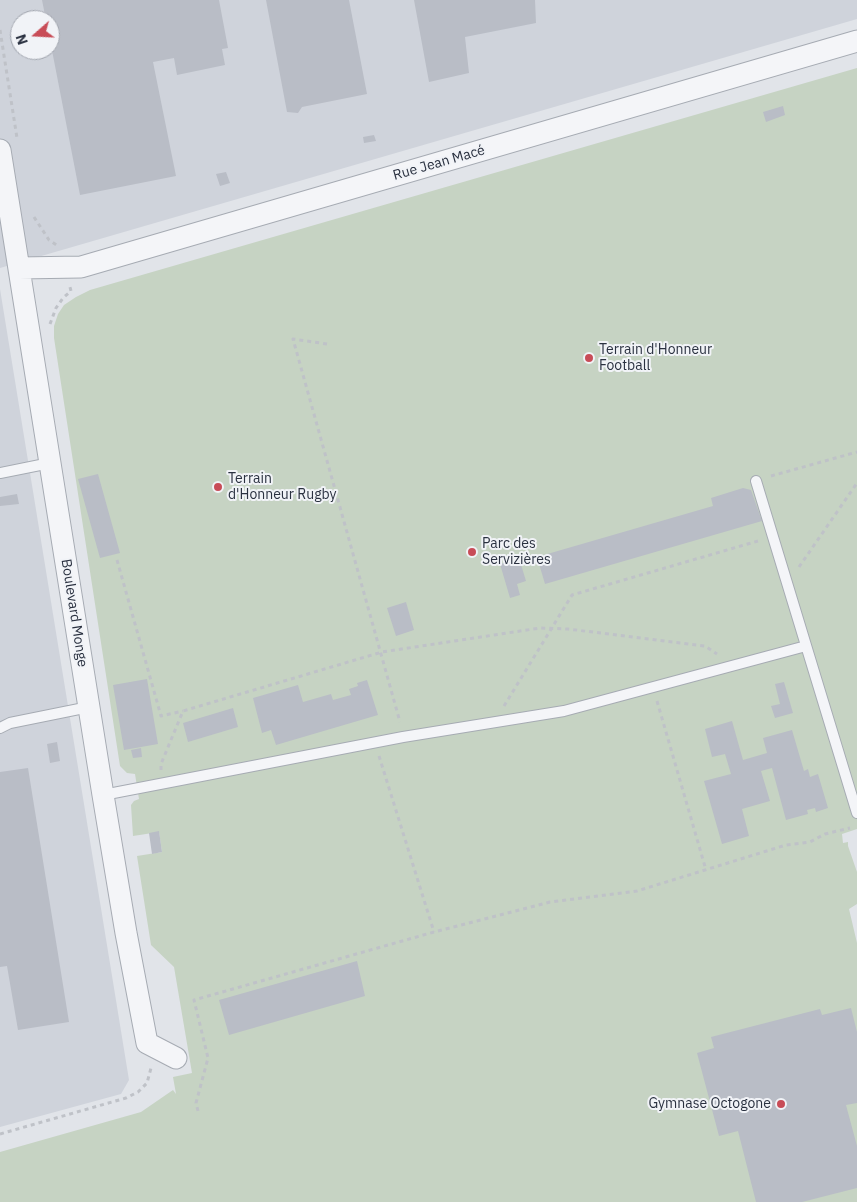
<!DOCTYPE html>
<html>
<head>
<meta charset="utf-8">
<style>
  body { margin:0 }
  #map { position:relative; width:857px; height:1202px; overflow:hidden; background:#e1e4e9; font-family:"IBM Plex Sans",sans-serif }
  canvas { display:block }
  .north { position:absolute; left:10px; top:10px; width:50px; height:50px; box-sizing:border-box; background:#f1f3f7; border:1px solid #a1a5ae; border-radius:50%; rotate:251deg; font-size:14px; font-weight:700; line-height:20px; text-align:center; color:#2a3140 }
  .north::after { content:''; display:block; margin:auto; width:18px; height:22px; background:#c84c57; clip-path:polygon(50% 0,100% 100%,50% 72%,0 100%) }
</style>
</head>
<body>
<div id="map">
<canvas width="857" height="1202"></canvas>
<div class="north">N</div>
</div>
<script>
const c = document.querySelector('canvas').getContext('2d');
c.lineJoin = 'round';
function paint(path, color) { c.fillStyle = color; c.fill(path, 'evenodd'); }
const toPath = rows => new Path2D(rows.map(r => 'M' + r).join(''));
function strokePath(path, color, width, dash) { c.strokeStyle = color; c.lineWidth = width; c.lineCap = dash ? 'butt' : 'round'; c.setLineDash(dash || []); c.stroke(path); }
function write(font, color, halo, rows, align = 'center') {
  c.font = font + ' "IBM Plex Sans",sans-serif'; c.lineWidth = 4; c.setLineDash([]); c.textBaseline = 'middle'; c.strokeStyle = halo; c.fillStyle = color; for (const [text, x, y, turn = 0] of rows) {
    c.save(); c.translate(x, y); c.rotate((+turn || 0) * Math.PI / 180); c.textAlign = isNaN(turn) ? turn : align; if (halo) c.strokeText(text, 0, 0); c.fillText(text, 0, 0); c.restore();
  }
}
const built = toPath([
  [0,0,857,0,857,19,0,268],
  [20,20,50,20,50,50,20,50],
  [0,289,129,1080,121,1094,0,1127]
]);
const green = toPath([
  [857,68,857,829,842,834,843,843,848,842,848,846,857,872,857,904,849,909,857,943,857,1202,0,1202,0,1152,141,1112,173,1090,176,1094,173,1077,192,1073,174,967,151,945,137,856,162,852,159,832,133,836,131,805,134,801,139,799,135,774,127,773,120,766,54,338,54,326,58,314,64,305,76,297,90,290]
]);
const building = toPath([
  [42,0,219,0,228,48,222,49,225,65,177,75,174,58,153,62,176,176,80,195,50,40,50,20,46,20],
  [266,0,349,0,367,94,302,107,298,113,287,112],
  [414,0,535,0,536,23,465,37,469,73,429,82],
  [783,106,785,115,766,122,763,112],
  [374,135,376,141,364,143,363,137],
  [226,172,230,183,220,186,216,174],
  [98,474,120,553,100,558,78,479],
  [743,488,751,490,762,521,545,584,537,557,713,506,711,498],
  [17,494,19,504,0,506,0,497],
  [519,558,526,581,517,584,520,595,510,598,500,564],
  [406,602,414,630,396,636,387,608],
  [147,679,158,744,124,750,113,685],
  [367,680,378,715,276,745,271,730,262,733,253,698,298,685,303,702,331,694,333,700,351,695,349,689,358,686,357,683],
  [784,682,793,713,775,718,771,706,780,704,775,684],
  [233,708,238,727,188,742,183,723],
  [732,721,743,760,767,753,763,738,792,730,804,771,808,769,810,777,818,774,828,808,816,812,815,808,807,810,808,814,786,820,772,768,761,771,770,801,742,809,749,836,722,844,704,781,731,774,725,754,712,757,705,729],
  [57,742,60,761,50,763,47,744],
  [141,748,142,757,133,758,131,750],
  [28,768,69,1022,18,1030,7,966,0,967,0,772],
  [159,831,162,852,152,854,149,833],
  [357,961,365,996,229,1035,219,1000],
  [851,1008,857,1032,857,1103,846,1105,857,1146,857,1188,802,1202,756,1202,738,1131,719,1136,697,1053,714,1048,711,1037,820,1009,822,1015]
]);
const path = toPath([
  [0,30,17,138],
  [34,217,49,240,58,246],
  [50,324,56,308,63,298,71,291,70,287],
  [327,344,293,339,400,722],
  [771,476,857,452],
  [117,560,161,716,183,711],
  [799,567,857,483],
  [657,701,706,870],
  [504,706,572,595,758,541],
  [379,756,434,932],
  [161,770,161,764,183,711,382,652,540,628,568,629,705,646,717,654],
  [198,1111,196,1103,208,1058,194,1000,434,932,550,902,637,891,786,845,810,842,825,834,850,828],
  [0,1134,126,1098,138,1092,147,1083,151,1068]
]);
const service = toPath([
  [0,473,50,463],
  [756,481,857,813],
  [0,728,10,723,89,707],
  [103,795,403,737,564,711,806,646]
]);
const minor = toPath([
  [0,150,103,795,126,933,147,1043,176,1058],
  [19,268,81,267,857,41]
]);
const markers = [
  [589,358,5,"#c84c57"],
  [218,487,5,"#c84c57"],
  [472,552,5,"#c84c57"],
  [781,1104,5,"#c84c57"]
];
const streetNames = [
  ["Rue Jean Macé",439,163,-16],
  ["Boulevard Monge",74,613,81]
];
const poiNames = [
  ["Terrain d'Honneur",599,350],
  ["Football",599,366],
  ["Terrain",228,479],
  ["d'Honneur Rugby",228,495],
  ["Parc des",482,544],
  ["Servizières",482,560],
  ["Gymnase Octogone",771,1104,"right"]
];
paint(built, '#cfd3db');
paint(green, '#c6d3c3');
paint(building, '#b9bdc6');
strokePath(service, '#a6abb3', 12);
strokePath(minor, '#a6abb3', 23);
strokePath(path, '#bfc2c8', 3, [4, 4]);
strokePath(service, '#f4f5f8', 10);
strokePath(minor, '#f4f5f8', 21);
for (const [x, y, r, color] of markers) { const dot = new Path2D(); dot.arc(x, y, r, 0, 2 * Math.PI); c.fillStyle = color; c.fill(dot); strokePath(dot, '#f1f3f7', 2); }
write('14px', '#2a3140', '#f1f3f7', streetNames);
write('14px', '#2a3140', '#f1f3f7', poiNames, 'left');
</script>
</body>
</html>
